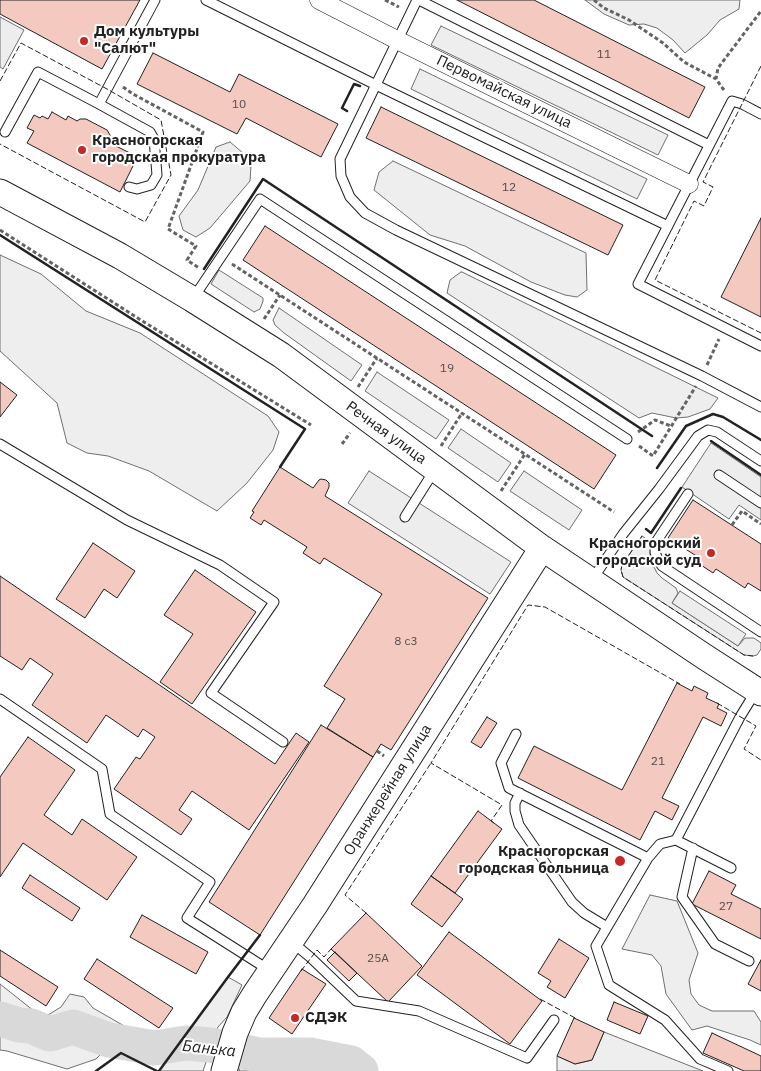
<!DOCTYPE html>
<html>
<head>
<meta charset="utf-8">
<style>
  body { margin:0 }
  canvas { display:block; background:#fff }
</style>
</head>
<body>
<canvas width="761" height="1071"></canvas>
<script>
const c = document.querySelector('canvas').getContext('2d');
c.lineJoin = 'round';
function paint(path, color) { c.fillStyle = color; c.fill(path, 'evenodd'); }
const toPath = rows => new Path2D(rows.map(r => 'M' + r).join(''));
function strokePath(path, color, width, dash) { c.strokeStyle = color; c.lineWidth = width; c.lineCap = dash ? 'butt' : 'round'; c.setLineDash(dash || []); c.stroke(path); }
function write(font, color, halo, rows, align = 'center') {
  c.font = font + ' "IBM Plex Sans",sans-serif'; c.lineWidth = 4; c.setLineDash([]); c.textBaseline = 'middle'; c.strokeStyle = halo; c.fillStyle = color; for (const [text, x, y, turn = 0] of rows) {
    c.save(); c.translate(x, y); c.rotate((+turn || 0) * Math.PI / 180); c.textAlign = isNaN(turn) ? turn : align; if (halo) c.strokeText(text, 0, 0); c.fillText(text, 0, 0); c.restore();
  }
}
const green = toPath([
  [585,0,740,0,739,9,720,20,707,35,685,53,673,40,657,28,644,24,629,25,604,14,585,0],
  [441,26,668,135,658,155,431,45,441,26],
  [420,69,647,179,637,199,411,89,420,69],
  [230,142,243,153,251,166,250,181,210,228,196,237,183,230,179,216,198,190,216,147,230,142],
  [393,161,586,253,587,290,577,297,565,295,531,282,465,246,430,235,374,190,379,172,393,161],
  [0,255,41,274,86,311,140,333,268,416,279,432,273,450,247,483,217,511,149,471,108,456,87,453,67,443,57,403,0,351,0,255],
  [219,270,263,298,263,301,260,309,254,312,211,284,219,270],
  [461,272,462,272,718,398,710,409,688,417,676,418,652,413,639,418,447,293,450,280,461,272],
  [279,308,362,365,351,381,284,333,275,325,273,320,279,308],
  [377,372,449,420,436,439,365,391,377,372],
  [461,429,511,463,498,482,448,448,461,429],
  [524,471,582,510,569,530,510,491,524,471],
  [642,536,651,542,650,554,651,561,657,573,662,578,676,588,678,593,672,603,738,646,745,638,754,638,761,643,761,649,757,655,753,656,744,655,623,577,621,570,622,565,642,536],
  [650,895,677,901,698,953,689,980,691,994,699,1005,712,1011,754,1011,761,1022,761,1045,750,1040,707,1026,692,1030,666,994,661,966,652,955,622,949,650,895],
  [228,977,242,985,227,1017,218,1027,203,1071,159,1071,228,977],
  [0,984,34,1011,48,1015,61,1007,70,994,84,997,93,1008,133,1031,123,1043,107,1048,96,1059,67,1069,7,1051,0,1050,0,984],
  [604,1032,703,1071,557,1071,557,1056,575,1064,592,1060,604,1032],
  [243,1058,273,1064,325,1069,329,1071,239,1071,243,1058]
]);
const parking = toPath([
  [0,17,24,30,3,69,0,67,0,17],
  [711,443,761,477,761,520,739,505,729,519,682,487,711,443],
  [369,471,511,562,490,594,348,503,369,471],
  [680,591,746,634,738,646,672,603,680,591]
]);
const water = toPath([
  [248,1041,337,1054,364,1065,372,1071,329,1071,325,1069,273,1064,243,1058,248,1041]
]);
const river = toPath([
  [0,1019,19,1025,31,1026,50,1034,73,1027,109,1040,155,1048,186,1043,210,1045,259,1055,310,1055,351,1063,361,1071]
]);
const building = toPath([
  [0,0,140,0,102,69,0,14,0,0],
  [457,0,534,0,705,87,689,118,457,0],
  [153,53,230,92,239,74,338,124,321,157,246,118,237,134,137,84,153,53],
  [381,107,623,225,608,255,366,138,381,107],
  [52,112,66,120,68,116,77,121,80,119,86,119,107,130,110,135,110,138,118,142,116,146,130,153,127,160,134,164,120,192,27,143,34,131,27,128,34,115,40,118,42,116,48,119,52,112],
  [761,218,761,317,721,297,761,218],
  [265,226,616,455,594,489,243,260,265,226],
  [0,382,17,395,0,417,0,382],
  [280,467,313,488,319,480,321,479,326,480,329,483,329,487,325,496,488,598,391,750,381,744,373,757,327,728,345,699,324,686,382,594,324,558,320,564,303,553,307,547,264,520,261,525,250,518,254,512,252,511,280,467],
  [693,500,761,544,761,591,748,583,745,588,716,569,713,573,695,561,698,557,668,538,693,500],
  [93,543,135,571,117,598,104,589,85,618,56,599,93,543],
  [195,570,256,612,192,704,160,682,193,634,164,615,195,570],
  [0,576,275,764,296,733,309,742,249,830,192,791,179,810,192,819,181,835,114,789,136,757,140,759,155,737,143,729,138,737,106,715,87,743,32,705,53,674,30,658,22,670,0,656,0,576],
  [677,683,692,691,694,686,708,693,706,698,719,704,717,708,727,713,721,726,703,717,662,798,679,806,672,820,655,811,640,840,518,778,534,746,622,790,677,683],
  [487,717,497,723,481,748,471,742,487,717],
  [321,725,373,757,260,935,209,902,321,725],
  [28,737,75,770,44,815,72,835,82,819,137,857,107,900,23,843,0,877,0,777,28,737],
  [478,811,502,829,455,893,431,876,478,811],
  [709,871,736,885,731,894,761,909,761,939,692,904,709,871],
  [30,875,80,908,72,921,22,888,30,875],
  [431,876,463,899,442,927,411,904,431,876],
  [366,913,422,966,388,1002,331,949,366,913],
  [142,915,208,952,196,974,130,937,142,915],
  [449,932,542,1001,510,1044,417,975,449,932],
  [559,939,589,958,565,998,547,987,551,981,538,973,559,939],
  [0,950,58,987,46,1006,0,976,0,950],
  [335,952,357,973,349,981,327,960,335,952],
  [97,959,173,1008,159,1028,84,979,97,959],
  [761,960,761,991,748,984,761,960],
  [302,969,326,984,292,1034,269,1018,302,969],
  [614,1002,648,1016,640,1034,607,1020,614,1002],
  [574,1018,604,1032,592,1060,575,1064,557,1056,574,1018],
  [712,1033,761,1056,761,1071,744,1071,703,1053,712,1033]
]);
const path = toPath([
  [385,0,399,7],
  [594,0,604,8,629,20,663,43,684,62,716,79],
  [123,87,133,94,203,132,168,229,196,246,187,260,199,268],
  [724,90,716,79,718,68,761,11],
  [0,230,144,322,311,425],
  [232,264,614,512],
  [264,319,280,295],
  [707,365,719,339],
  [358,387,377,358],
  [638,432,655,420,671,426],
  [342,444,350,433],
  [441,446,462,413],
  [639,446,653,456,696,386],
  [501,491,525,454],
  [732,525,742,511,761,524],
  [377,751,384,756]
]);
const service = toPath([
  [206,0,376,85,668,226],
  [417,0,340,159,341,176,350,197,365,213,396,230,702,376,761,407],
  [419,0,709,145],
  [761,114,742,104,732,101,638,284,761,346],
  [5,132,38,72,99,104],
  [129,187,137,189,151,185,157,175,154,139,150,132,99,104,155,0],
  [194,297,260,199,627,439],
  [0,444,127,520,220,565,274,602,211,693,283,742],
  [719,475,761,503],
  [688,494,656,542,655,552,658,560,662,566,761,632],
  [405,517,434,471],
  [592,580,623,534,659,489,698,436,708,430,717,432,761,461],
  [0,699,102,769,110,814,210,882,187,918,269,970],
  [516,734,501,763,509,788,648,858,660,844,676,840],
  [520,793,515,803,515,811,519,825,572,902,584,913,607,927],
  [693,848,682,897,715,944,749,961],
  [648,858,596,946,609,985,665,1020,700,1059,728,1071],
  [731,868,676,840,740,717,756,691],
  [292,942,310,957,356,1001,419,1011,527,1058,554,1020]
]);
const minor = toPath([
  [319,0,397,40,689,184]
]);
const secondary = toPath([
  [0,192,120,256,192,299,281,355,542,548,705,657,761,693],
  [224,1071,235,1033,244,1012,255,994,315,905,542,548]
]);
const fence = toPath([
  [761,66,703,182,713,187,704,206,694,201,655,280,761,333],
  [0,81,21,43,107,89,161,120,171,175,145,222,0,144],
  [642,536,622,565,621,570,623,577,744,655,753,656],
  [717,703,756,726,744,749,761,760],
  [494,823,491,821,502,805,431,763,528,605,545,607,680,684],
  [366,913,345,895,431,763],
  [301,971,317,950,324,957,331,949],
  [540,999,577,1019]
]);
const wall = toPath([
  [347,111,342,108,354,84,360,86],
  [0,235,305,429,280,467],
  [204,269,263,179,652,436],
  [711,441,761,475],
  [657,468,686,426,713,414,723,417,761,440],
  [646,529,651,533,681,488],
  [96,1071,121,1053,157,1071],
  [159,1071,228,977,260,935]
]);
const markers = [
  [84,41,5,"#c62828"],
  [82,150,5,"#c62828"],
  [711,553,5,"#c62828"],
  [620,861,6,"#c62828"],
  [295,1018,5,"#c62828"]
];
const numberNames = [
  ["11",604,55],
  ["10",239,105],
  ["12",509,188],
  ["19",447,369],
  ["8 с3",406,642],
  ["21",658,762],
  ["27",726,907],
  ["25А",378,959]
];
const poiNames = [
  ["Дом культуры",94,32],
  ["\"Салют\"",94,49],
  ["Красногорская",92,141],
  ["городская прокуратура",92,158],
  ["Красногорский",701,544,"right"],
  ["городской суд",701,561,"right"],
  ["Красногорская",609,852,"right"],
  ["городская больница",609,869,"right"],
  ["СДЭК",305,1018]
];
const streetNames = [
  ["Первомайская улица",504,92,26],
  ["Речная улица",386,433,36],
  ["Оранжерейная улица",388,790,-58]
];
const waterNames = [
  ["Банька",209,1049,6]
];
paint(green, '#eee');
strokePath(green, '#6f6f6f', 1);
paint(parking, '#ededed');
strokePath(parking, '#6f6f6f', 1);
paint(water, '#d9d9d9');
strokePath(water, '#6f6f6f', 1);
strokePath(river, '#d9d9d9', 35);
paint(building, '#f3c9c0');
strokePath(building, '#222', 1);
strokePath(service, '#222', 11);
strokePath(minor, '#222', 19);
strokePath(secondary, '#222', 27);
strokePath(path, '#646464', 3, [4, 2.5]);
strokePath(service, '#fff', 9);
strokePath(minor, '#fff', 18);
strokePath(secondary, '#fff', 25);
strokePath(fence, '#222', 1, [6, 2.5]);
strokePath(wall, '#222', 2.5);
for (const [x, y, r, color] of markers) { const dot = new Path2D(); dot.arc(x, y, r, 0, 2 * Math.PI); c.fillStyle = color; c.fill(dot); strokePath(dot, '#fff', 2); }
write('12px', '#564c4a', null, numberNames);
write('bold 15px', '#222', '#fff', poiNames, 'left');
write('15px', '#222', '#fff', streetNames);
write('italic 16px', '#222', '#fff', waterNames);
</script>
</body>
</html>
